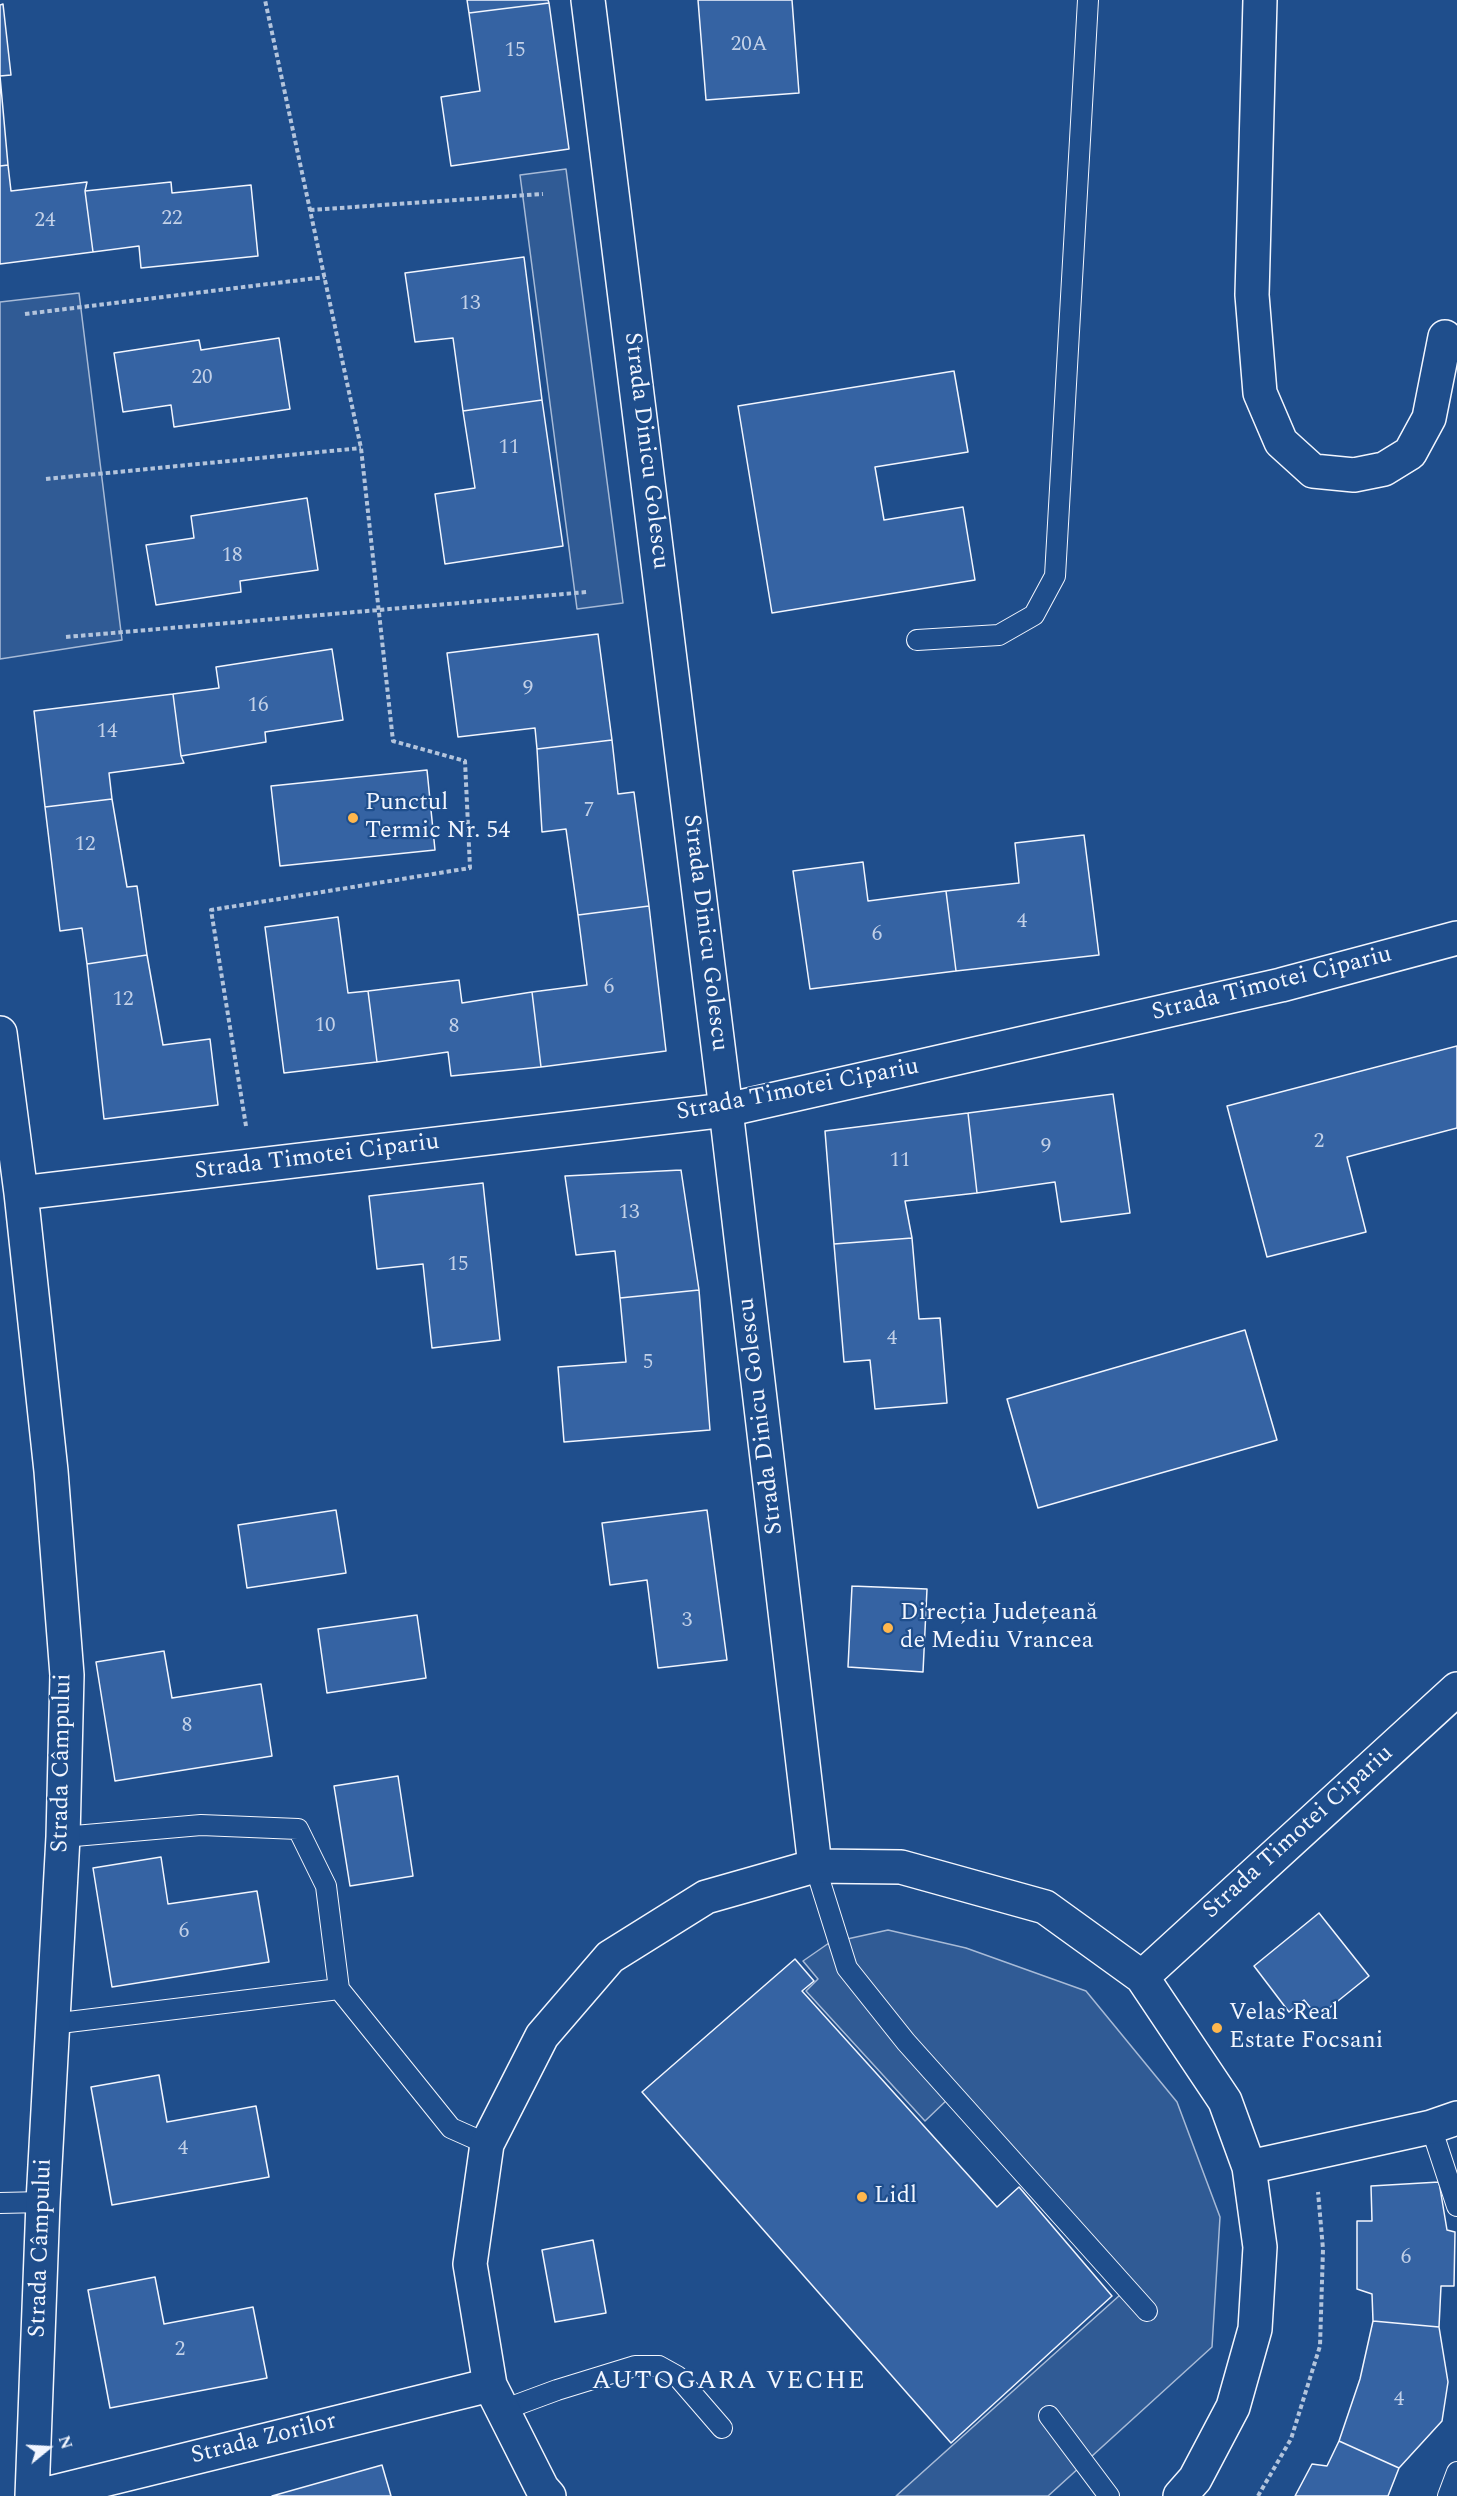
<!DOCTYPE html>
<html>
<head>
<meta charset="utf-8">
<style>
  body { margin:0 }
  #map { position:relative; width:1457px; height:2496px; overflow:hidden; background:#1f4e8c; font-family:Spectral,serif }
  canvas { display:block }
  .north { position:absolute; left:18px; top:2418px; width:60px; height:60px; -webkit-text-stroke:4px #1f4e8c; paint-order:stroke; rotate:72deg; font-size:16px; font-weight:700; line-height:24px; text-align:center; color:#f2f6ff }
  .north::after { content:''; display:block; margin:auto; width:21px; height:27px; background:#f2f6ff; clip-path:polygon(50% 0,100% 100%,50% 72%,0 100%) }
</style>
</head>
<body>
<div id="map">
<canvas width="1457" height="2496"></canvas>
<div class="north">N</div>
</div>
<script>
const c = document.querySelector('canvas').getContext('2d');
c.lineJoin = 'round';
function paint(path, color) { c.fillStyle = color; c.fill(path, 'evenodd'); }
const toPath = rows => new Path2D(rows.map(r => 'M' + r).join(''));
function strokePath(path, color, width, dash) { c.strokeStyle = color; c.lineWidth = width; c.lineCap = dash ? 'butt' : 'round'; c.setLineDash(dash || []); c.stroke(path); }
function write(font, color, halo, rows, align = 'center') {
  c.font = font + ' Spectral,serif'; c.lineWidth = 4.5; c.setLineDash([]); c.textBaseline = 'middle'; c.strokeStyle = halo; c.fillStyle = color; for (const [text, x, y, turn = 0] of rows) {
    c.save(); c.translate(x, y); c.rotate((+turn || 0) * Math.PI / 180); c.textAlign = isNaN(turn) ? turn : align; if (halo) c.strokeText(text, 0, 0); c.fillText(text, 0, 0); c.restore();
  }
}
const built = toPath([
  [566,169,623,603,577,609,520,175,566,169],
  [79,293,122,640,0,659,0,302,79,293],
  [888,1930,966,1948,1086,1991,1177,2102,1220,2217,1212,2347,1048,2496,896,2496,1120,2295,949,2098,925,2121,806,1991,818,1979,803,1961,829,1943,888,1930]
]);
const building = toPath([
  [467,0,548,0,549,3,469,13,467,0],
  [698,0,792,0,799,93,706,100,698,0],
  [549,3,569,149,451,166,441,97,480,91,469,13,549,3],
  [3,4,11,75,0,76,8,165,0,166,0,5,3,4],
  [8,165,11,191,87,182,85,191,93,252,0,264,0,166,8,165],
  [171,182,172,193,251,185,258,256,141,268,139,246,93,252,85,191,171,182],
  [524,257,542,400,463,411,453,338,415,342,405,273,524,257],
  [279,338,290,409,174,427,171,405,123,412,114,353,199,340,201,350,279,338],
  [954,371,968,452,875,467,884,520,963,507,975,580,772,613,738,406,954,371],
  [542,400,563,546,445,564,435,494,475,488,463,411,542,400],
  [307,498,318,570,240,581,241,592,156,605,146,545,194,538,191,516,307,498],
  [598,634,612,740,537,749,535,728,458,737,447,653,598,634],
  [332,649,343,720,265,732,266,742,181,756,173,694,219,688,216,667,332,649],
  [173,694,181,756,184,763,109,773,112,799,45,807,34,711,173,694],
  [612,740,618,794,634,792,649,906,578,915,566,829,542,832,537,749,612,740],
  [427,770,435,850,280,866,271,786,427,770],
  [112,799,127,887,137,886,147,955,87,964,82,928,60,931,45,807,112,799],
  [1084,835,1099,955,956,971,946,891,1019,883,1015,843,1084,835],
  [863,862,868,901,946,891,956,971,810,989,793,871,863,862],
  [649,906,666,1051,541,1067,532,992,587,985,578,915,649,906],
  [338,917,348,993,368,991,377,1062,284,1073,265,927,338,917],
  [147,955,163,1045,210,1039,218,1105,104,1119,87,964,147,955],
  [459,980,462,1003,532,992,541,1067,451,1076,448,1052,377,1062,368,991,459,980],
  [1457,1046,1457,1128,1347,1157,1366,1232,1267,1257,1227,1106,1457,1046],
  [1113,1094,1130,1213,1061,1222,1055,1182,977,1193,968,1113,1113,1094],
  [968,1113,977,1193,905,1201,912,1238,834,1244,825,1131,968,1113],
  [681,1170,699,1290,620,1298,615,1251,576,1255,565,1176,681,1170],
  [483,1183,500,1340,432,1348,423,1264,377,1269,369,1196,483,1183],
  [912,1238,919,1319,940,1318,947,1403,875,1409,870,1360,844,1362,834,1244,912,1238],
  [699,1290,710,1430,564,1442,558,1367,626,1362,620,1298,699,1290],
  [1245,1330,1277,1440,1038,1508,1007,1399,1245,1330],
  [336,1510,346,1573,247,1588,238,1525,336,1510],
  [707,1510,727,1660,658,1668,647,1580,610,1585,602,1523,707,1510],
  [852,1586,927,1589,923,1672,848,1667,852,1586],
  [417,1615,426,1678,327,1693,318,1629,417,1615],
  [164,1651,172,1698,261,1684,272,1756,115,1781,96,1662,164,1651],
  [398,1776,413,1876,350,1886,334,1786,398,1776],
  [161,1857,168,1904,257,1891,269,1962,112,1987,93,1868,161,1857],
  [1319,1913,1369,1976,1318,2017,1304,2000,1289,2012,1254,1966,1319,1913],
  [795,1959,814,1981,802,1991,997,2207,1019,2187,1112,2296,951,2443,642,2092,795,1959],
  [159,2075,167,2122,256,2106,269,2177,112,2205,91,2087,159,2075],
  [1439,2182,1447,2230,1455,2232,1454,2286,1441,2286,1439,2327,1373,2321,1372,2294,1357,2289,1357,2221,1372,2221,1371,2186,1439,2182],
  [593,2240,606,2313,555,2322,542,2250,593,2240],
  [155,2277,164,2324,253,2307,267,2378,110,2408,88,2290,155,2277],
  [1373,2321,1439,2327,1448,2382,1442,2421,1399,2468,1339,2441,1360,2379,1373,2321],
  [1339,2441,1399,2468,1388,2496,1295,2496,1312,2464,1327,2466,1339,2441],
  [382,2465,391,2496,272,2496,382,2465]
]);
const path = toPath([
  [310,210,543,194],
  [25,314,325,277],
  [46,479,361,448],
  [66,637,587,592],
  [246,1126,211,910,470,868,465,761,393,741,361,448,265,0],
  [1258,2496,1291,2439,1320,2346,1323,2249,1318,2192]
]);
const service = toPath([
  [917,640,999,635,1034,615,1055,576,1088,0],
  [63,1837,201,1825,298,1829,326,1886,339,1989,451,2128,487,2144],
  [815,1866,847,1968,906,2042,1147,2311],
  [52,2024,339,1989],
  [1431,2127,1457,2206],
  [0,2203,43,2202],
  [503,2410,557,2390,635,2366,659,2366,677,2376,722,2428],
  [1049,2416,1109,2496],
  [1448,2496,1457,2472]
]);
const minor = toPath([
  [588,0,726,1110,815,1866],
  [1260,0,1252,295,1260,393,1281,442,1313,471,1354,475,1384,469,1410,453,1429,418,1445,337],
  [0,1033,21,1193,51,1471,67,1675,63,1837,43,2202,32,2496],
  [21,1193,726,1110,1281,985,1457,938],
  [1142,1977,1457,1689],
  [1249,2167,1431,2127,1457,2118],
  [38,2496,490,2385],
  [549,2496,542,2488,490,2385,470,2264,487,2144,542,2036,610,1957,706,1897,815,1866,901,1867,1045,1907,1142,1977,1225,2101,1249,2167,1260,2247,1255,2329,1233,2407,1195,2479,1180,2496]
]);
const markers = [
  [353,818,6,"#ffb74d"],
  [888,1628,6,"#ffb74d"],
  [1217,2028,6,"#ffb74d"],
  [862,2197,6,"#ffb74d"]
];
const numberNames = [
  ["20A",749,46],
  ["15",515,52],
  ["22",172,220],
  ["24",45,222],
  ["13",470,305],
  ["20",202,379],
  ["11",509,449],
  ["18",232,557],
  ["9",528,690],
  ["16",258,707],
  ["14",107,733],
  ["7",589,812],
  ["12",85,846],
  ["4",1022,923],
  ["6",877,936],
  ["6",609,989],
  ["12",123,1001],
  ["10",325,1027],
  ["8",454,1028],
  ["2",1319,1143],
  ["9",1046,1148],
  ["11",900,1162],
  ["13",629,1214],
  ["15",458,1266],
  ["4",892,1340],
  ["5",648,1364],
  ["3",687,1622],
  ["8",187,1727],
  ["6",184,1933],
  ["4",183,2150],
  ["6",1406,2259],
  ["2",180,2351],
  ["4",1399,2401]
];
const streetNames = [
  ["Strada Dinicu Golescu",645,451,83],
  ["Strada Dinicu Golescu",704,933,83],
  ["Strada Timotei Cipariu",1272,985,-14],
  ["Strada Timotei Cipariu",798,1091,-11],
  ["Strada Timotei Cipariu",317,1158,-7],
  ["Strada Dinicu Golescu",762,1416,-97],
  ["Strada Câmpului",63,1763,-89],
  ["Strada Timotei Cipariu",1299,1833,-42],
  ["Strada Câmpului",42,2248,-88],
  ["Strada Zorilor",264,2440,-14]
];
const poiNames = [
  ["Punctul",365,804],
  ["Termic Nr. 54",365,832],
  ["Direcția Județeană",900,1614],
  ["de Mediu Vrancea",900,1642],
  ["Velas Real",1229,2014],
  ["Estate Focsani",1229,2042],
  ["Lidl",874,2197]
];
const neighbourhoodNames = [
  ["AUTOGARA VECHE",729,2383]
];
paint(built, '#305b95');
strokePath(built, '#a8bbd7', 1.5);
paint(building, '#3563a3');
strokePath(building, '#f2f6ff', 1.5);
strokePath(service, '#f2f6ff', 22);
strokePath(minor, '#f2f6ff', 36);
strokePath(path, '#b3c4dc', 4, [4.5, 3]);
strokePath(service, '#1f4e8c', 20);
strokePath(minor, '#1f4e8c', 33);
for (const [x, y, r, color] of markers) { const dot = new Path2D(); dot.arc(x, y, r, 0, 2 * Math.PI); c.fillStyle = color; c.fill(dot); strokePath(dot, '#1f4e8c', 2); }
write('21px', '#c3d1e8', null, numberNames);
write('24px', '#f2f6ff', '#1f4e8c', streetNames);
write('24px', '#f2f6ff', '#1f4e8c', poiNames, 'left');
c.letterSpacing = '1.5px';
write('26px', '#f2f6ff', '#1f4e8c', neighbourhoodNames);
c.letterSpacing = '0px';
</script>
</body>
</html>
